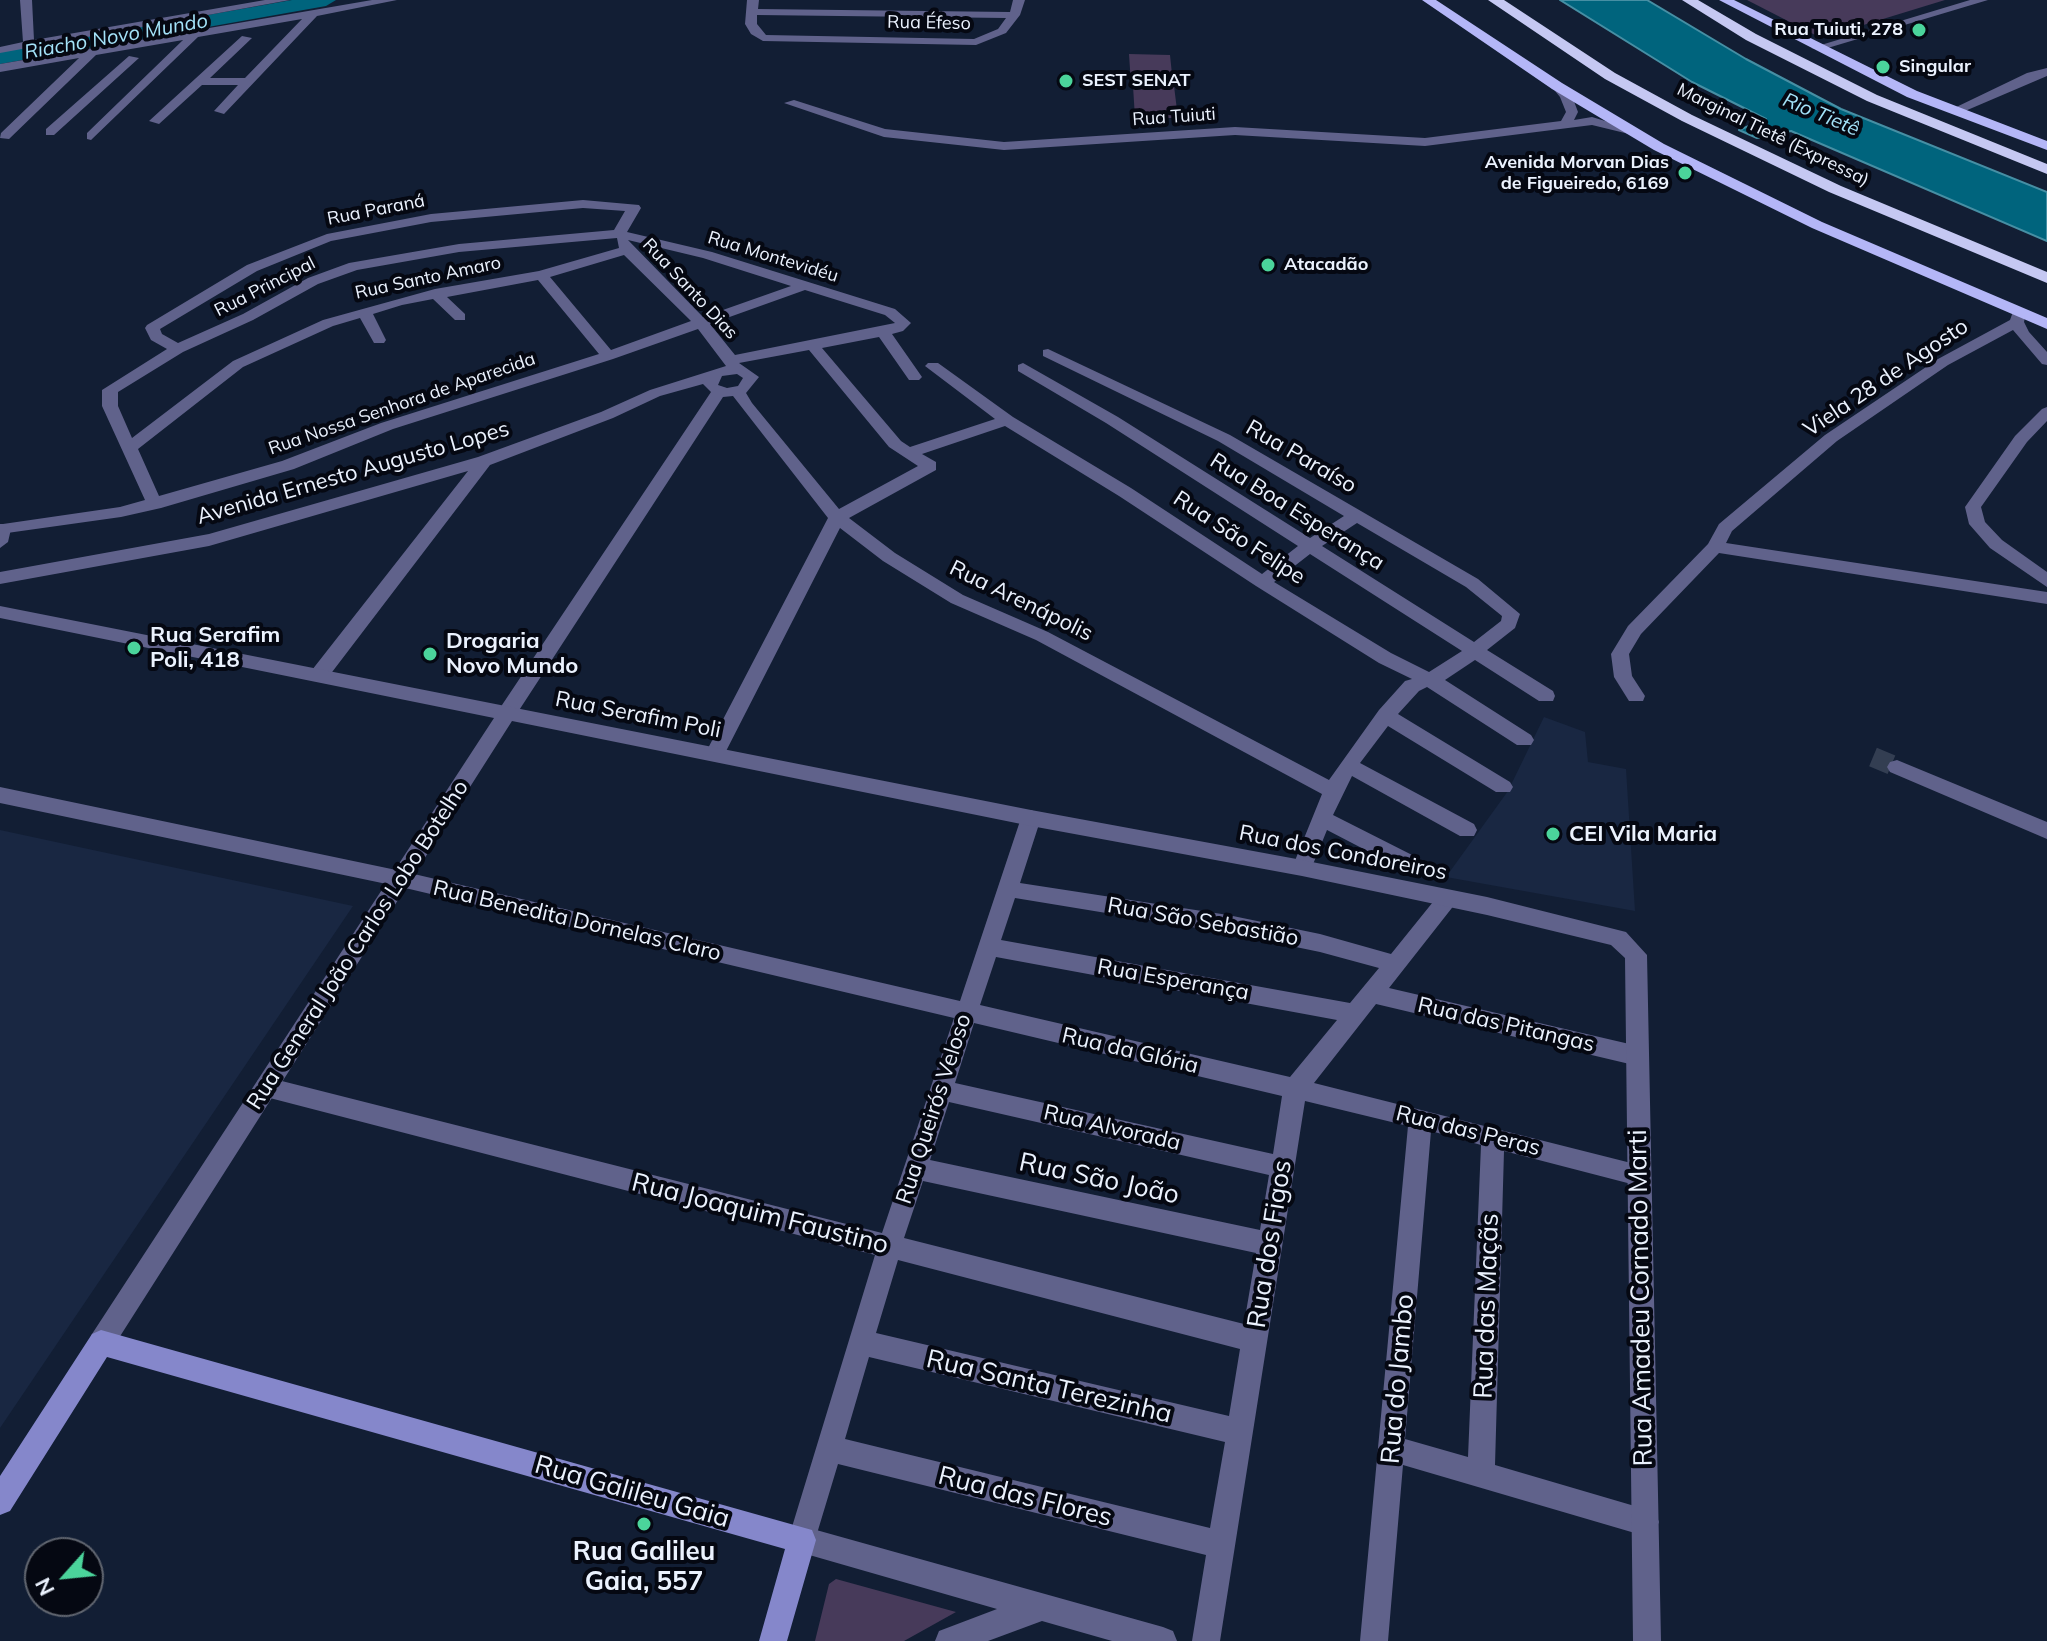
<!DOCTYPE html>
<html>
<head>
<meta charset="utf-8">
<style>
  body { margin:0 }
  #map { position:relative; width:2047px; height:1641px; overflow:hidden; background:#121e34; font-family:Mulish,sans-serif }
  canvas { display:block }
  .north { position:absolute; left:24px; top:1537px; width:80px; height:80px; box-sizing:border-box; background:#050812; border:2px solid #616670; border-radius:50%; rotate:243deg; font-size:22px; font-weight:700; line-height:32px; text-align:center; color:#ebf2fe }
  .north::after { content:''; display:block; margin:auto; width:28px; height:36px; background:#4bd49b; clip-path:polygon(50% 0,100% 100%,50% 72%,0 100%) }
</style>
</head>
<body>
<div id="map">
<canvas width="2047" height="1641"></canvas>
<div class="north">N</div>
</div>
<script>
const c = document.querySelector('canvas').getContext('2d');
c.lineJoin = 'round';
function paint(path, color) { c.fillStyle = color; c.fill(path, 'evenodd'); }
const toPath = rows => new Path2D(rows.map(r => 'M' + r).join(''));
function strokePath(path, color, width, dash) { c.strokeStyle = color; c.lineWidth = width; c.lineCap = dash ? 'butt' : 'round'; c.setLineDash(dash || []); c.stroke(path); }
function write(font, color, halo, rows, align = 'center') {
  c.font = font + ' Mulish,sans-serif'; c.lineWidth = 8; c.setLineDash([]); c.textBaseline = 'middle'; c.strokeStyle = halo; c.fillStyle = color; for (const [text, x, y, turn = 0] of rows) {
    c.save(); c.translate(x, y); c.rotate((+turn || 0) * Math.PI / 180); c.textAlign = isNaN(turn) ? turn : align; if (halo) c.strokeText(text, 0, 0); c.fillText(text, 0, 0); c.restore();
  }
}
const built = toPath([
  [1544,717,1585,732,1588,762,1626,769,1635,911,1446,877,1508,791],
  [0,830,353,906,0,1428]
]);
const green = toPath([
  [1747,0,1945,0,1821,38],
  [1129,54,1170,55,1173,84,1131,84],
  [1133,86,1174,86,1178,118,1135,118],
  [836,1579,956,1612,904,1641,815,1641,829,1584]
]);
const water = toPath([
  [1560,0,1647,0,1746,59,1841,109,2047,192,2047,241,1791,131,1757,138,1739,130,1766,119,1692,82,1560,0]
]);
const river = toPath([
  [292,0,336,0,326,6,0,64,0,52,292,0]
]);
const minorTunnel = toPath([
  [1873,757,1897,767]
]);
const minor = toPath([
  [20,0,32,0,34,40,265,0,290,0,0,53,0,47,23,42,20,0],
  [372,0,397,0,317,16,224,114,214,111,238,85,202,85,159,124,149,121,242,36,252,38,210,78,245,78,302,19,198,37,91,140,87,139,87,133,183,40,96,55,9,139,0,138,1,133,79,58,0,72,0,64,372,0],
  [747,0,759,0,758,9,1010,12,1013,0,1025,0,1020,15,1006,33,976,45,763,41,751,34,745,24,747,0],
  [757,15,1006,18,998,29,974,39,766,35,757,24,757,15],
  [129,56,139,58,54,135,46,135,46,129,129,56],
  [2047,68,2047,76,1958,114,1948,111,2027,73,2047,68],
  [1557,82,1572,96,1578,112,1574,120,1592,117,1635,130,1629,134,1592,125,1425,146,1235,135,1004,150,884,137,784,103,794,100,885,129,1004,142,1235,127,1425,138,1561,121,1566,112,1560,97,1551,86,1557,82],
  [583,200,639,205,641,208,627,232,712,252,895,309,911,323,903,331,892,334,922,377,919,380,909,380,879,337,822,348,901,441,910,447,995,419,925,366,928,363,938,363,1013,417,1131,488,1262,574,1298,546,1106,423,1018,371,1018,365,1023,363,1118,417,1310,538,1344,516,1218,441,1043,356,1043,350,1048,349,1230,435,1478,579,1520,614,1515,628,1487,650,1553,691,1555,696,1553,701,1539,701,1475,660,1445,680,1531,735,1534,740,1531,745,1517,745,1427,687,1419,691,1398,714,1510,782,1513,787,1510,792,1496,792,1388,726,1360,763,1474,824,1477,830,1474,836,1460,836,1352,776,1333,815,1418,858,1421,864,1418,870,1404,870,1327,830,1309,874,1295,874,1292,868,1322,794,1036,640,951,603,883,561,840,528,722,759,708,759,705,754,828,518,733,396,723,397,514,718,500,718,498,713,500,708,711,392,703,384,660,396,613,418,490,465,326,680,319,682,312,680,310,675,312,670,468,471,209,546,0,584,0,572,209,534,478,457,601,412,650,390,726,366,698,329,613,359,393,429,294,469,161,508,121,517,0,534,0,524,3,524,120,507,145,500,102,406,102,390,167,349,151,340,145,328,147,325,247,265,327,234,431,214,583,200],
  [583,208,625,211,614,230,459,244,349,263,308,278,243,314,178,343,162,334,160,329,257,271,331,241,431,222,583,208],
  [617,238,619,248,539,271,435,289,323,320,233,361,132,438,118,406,118,392,183,352,253,320,318,284,357,270,459,252,617,238],
  [628,240,703,258,791,286,703,317,628,240],
  [624,255,691,321,611,350,550,277,624,255],
  [538,280,599,354,381,423,282,461,159,496,138,449,243,367,333,326,360,318,374,343,384,343,386,340,373,314,402,305,433,299,455,320,465,320,465,314,447,297,538,280],
  [805,290,885,315,895,323,735,355,710,324,805,290],
  [809,350,889,447,918,466,839,509,752,403,746,393,759,377,739,363,809,350],
  [737,374,743,378,738,386,727,388,718,385,722,376,737,374],
  [1005,426,1119,496,1256,586,1379,663,1412,679,1405,681,1379,710,1329,780,1048,632,963,595,895,553,849,518,936,470,936,462,922,454,1005,426],
  [1357,523,1466,587,1502,616,1501,621,1474,642,1322,546,1357,523],
  [1310,554,1462,651,1429,672,1391,653,1274,582,1310,554],
  [2019,308,2026,312,2024,322,2029,332,2047,352,2047,365,2042,364,2013,330,1948,365,1837,441,1732,531,1726,543,2047,592,2047,604,1719,553,1641,634,1629,654,1632,676,1645,696,1643,701,1629,701,1614,677,1611,654,1628,626,1708,544,1719,524,1825,435,1938,359,2010,320,2014,309,2019,308],
  [2047,407,2047,421,2027,442,1981,507,1985,522,2002,540,2047,572,2047,587,1990,548,1969,524,1965,507,2015,436,2042,409,2047,407],
  [1897,760,2047,822,2047,839,1890,772,1887,767,1890,762,1897,760],
  [0,787,401,871,960,1001,1021,818,1024,813,1031,810,1038,813,1041,818,1020,883,1228,915,1320,934,1391,954,1441,892,1448,890,1455,892,1458,898,1455,904,1389,988,1638,1046,1646,1049,1649,1056,1646,1063,1638,1066,1376,1004,1314,1083,1647,1167,1651,1175,1647,1183,1639,1186,1504,1151,1495,1465,1655,1512,1659,1522,1655,1532,1645,1536,1403,1465,1388,1641,1360,1641,1408,1126,1305,1101,1220,1641,1192,1641,1206,1555,838,1464,812,1550,802,1554,792,1550,788,1540,875,1255,266,1097,258,1094,255,1087,258,1080,266,1077,882,1233,954,1018,401,887,0,803,0,787],
  [1015,898,1228,933,1320,952,1379,968,1350,1003,1001,940,1015,898],
  [996,957,1337,1020,1290,1077,980,1005,996,957],
  [974,1023,1282,1096,1273,1154,955,1083,974,1023],
  [949,1102,1269,1175,1260,1230,930,1160,949,1102],
  [1431,1131,1481,1145,1468,1457,1405,1439,1431,1131],
  [923,1181,1256,1253,1244,1324,904,1238,923,1181],
  [898,1260,1240,1349,1229,1416,876,1333,898,1260],
  [869,1357,1225,1442,1210,1528,845,1439,869,1357]
]);
const tertiary = toPath([
  [1970,0,1988,0,1821,50,1811,48,1970,0],
  [0,524,9,525,11,529,8,542,0,548,0,524],
  [0,606,1031,810,1302,860,1487,897,1626,932,1647,955,1661,1641,1633,1641,1625,958,1611,945,1487,915,1302,876,1031,826,512,721,110,1352,101,1356,92,1352,88,1343,92,1334,494,718,0,618,0,606],
  [802,1526,1163,1627,1173,1631,1177,1641,1112,1641,1042,1621,988,1641,935,1641,939,1631,997,1609,792,1550,788,1540,792,1530,802,1526]
]);
const secondary = toPath([
  [101,1330,812,1530,816,1540,787,1641,759,1641,785,1549,107,1357,10,1511,0,1515,0,1476,92,1334,101,1330]
]);
const trunk = toPath([
  [1422,0,1436,0,1562,83,1664,144,1822,222,2047,318,2047,329,1812,228,1654,150,1552,89,1422,0],
  [1719,0,1734,0,1917,91,2047,141,2047,150,1907,97,1719,0]
]);
const motorway = toPath([
  [1488,0,1504,0,1615,73,1692,115,1841,186,2047,272,2047,283,1829,192,1682,121,1605,79,1488,0],
  [1682,0,1698,0,1756,34,1877,95,2047,164,2047,174,1867,101,1746,40,1682,0]
]);
const markers = [
  [1919,30,8,"#4bd49b"],
  [1883,67,8,"#4bd49b"],
  [1066,81,8,"#4bd49b"],
  [1685,173,8,"#4bd49b"],
  [1268,265,8,"#4bd49b"],
  [134,648,8,"#4bd49b"],
  [430,654,8,"#4bd49b"],
  [1553,834,8,"#4bd49b"],
  [644,1524,8,"#4bd49b"]
];
const farStreetnames = [
  ["Rua Éfeso",929,23,1],
  ["Rua Tuiuti",1174,117,-4],
  ["Marginal Tietê (Expressa)",1773,135,26],
  ["Rua Paraná",376,210,-11],
  ["Rua Montevidéu",773,257,17],
  ["Rua Santo Amaro",428,278,-12],
  ["Rua Principal",265,287,-27],
  ["Rua Santo Dias",690,289,47],
  ["Rua Nossa Senhora de Aparecida",402,404,-19]
];
const farPoinames = [
  ["Rua Tuiuti, 278",1903,30,"right"],
  ["Singular",1899,67],
  ["SEST SENAT",1082,81],
  ["Avenida Morvan Dias",1669,163,"right"],
  ["de Figueiredo, 6169",1669,184,"right"],
  ["Atacadão",1284,265]
];
const farWaternames = [
  ["Riacho Novo Mundo",116,37,-10],
  ["Rio Tietê",1821,115,23]
];
const streetNames = [
  ["Viela 28 de Agosto",1886,378,-34],
  ["Rua Paraíso",1301,457,30],
  ["Avenida Ernesto Augusto Lopes",353,473,-16],
  ["Rua Boa Esperança",1297,512,32],
  ["Rua São Felipe",1239,538,33],
  ["Rua Arenápolis",1021,601,26],
  ["Rua Serafim Poli",638,715,11],
  ["Rua dos Condoreiros",1343,853,11],
  ["Rua Benedita Dornelas Claro",577,921,13],
  ["Rua São Sebastião",1203,922,10],
  ["Rua General João Carlos Lobo Botelho",358,945,-57],
  ["Rua Esperança",1173,980,10],
  ["Rua das Pitangas",1506,1025,13],
  ["Rua da Glória",1130,1051,13],
  ["Rua Queirós Veloso",934,1109,-72],
  ["Rua Alvorada",1112,1128,13],
  ["Rua das Peras",1468,1131,14]
];
const poiNames = [
  ["Rua Serafim",150,635],
  ["Poli, 418",150,660],
  ["Drogaria",446,641],
  ["Novo Mundo",446,666],
  ["CEI Vila Maria",1569,834]
];
const nearStreetnames = [
  ["Rua São João",1099,1179,12],
  ["Rua Joaquim Faustino",760,1214,14],
  ["Rua dos Figos",1270,1244,-81],
  ["Rua Amadeu Cornado Marti",1641,1298,-91],
  ["Rua das Maçãs",1487,1306,-88],
  ["Rua do Jambo",1398,1379,-85],
  ["Rua Santa Terezinha",1049,1387,13],
  ["Rua Galileu Gaia",632,1492,16],
  ["Rua das Flores",1025,1497,14]
];
const nearPoinames = [
  ["Rua Galileu",644,1552],
  ["Gaia, 557",644,1582]
];
paint(built, '#192742');
paint(green, '#473a5a');
paint(water, '#00647d');
strokePath(water, '#468fa4', 2);
paint(river, '#00647d');
strokePath(minorTunnel, '#333e52', 20, [20, 10]);
paint(minor, '#60628b');
paint(tertiary, '#60628b');
paint(secondary, '#8587cb');
paint(trunk, '#b4b6f7');
paint(motorway, '#c5c8f2');
for (const [x, y, r, color] of markers) { const dot = new Path2D(); dot.arc(x, y, r, 0, 2 * Math.PI); c.fillStyle = color; c.fill(dot); strokePath(dot, '#050812', 3); }
write('18px', '#ebf2fe', '#050812', farStreetnames);
write('bold 18px', '#ebf2fe', '#050812', farPoinames, 'left');
write('italic 20px', '#a4e3f9', '#050812', farWaternames);
write('22px', '#ebf2fe', '#050812', streetNames);
write('bold 22px', '#ebf2fe', '#050812', poiNames, 'left');
write('26px', '#ebf2fe', '#050812', nearStreetnames);
write('bold 26px', '#ebf2fe', '#050812', nearPoinames);
</script>
</body>
</html>
